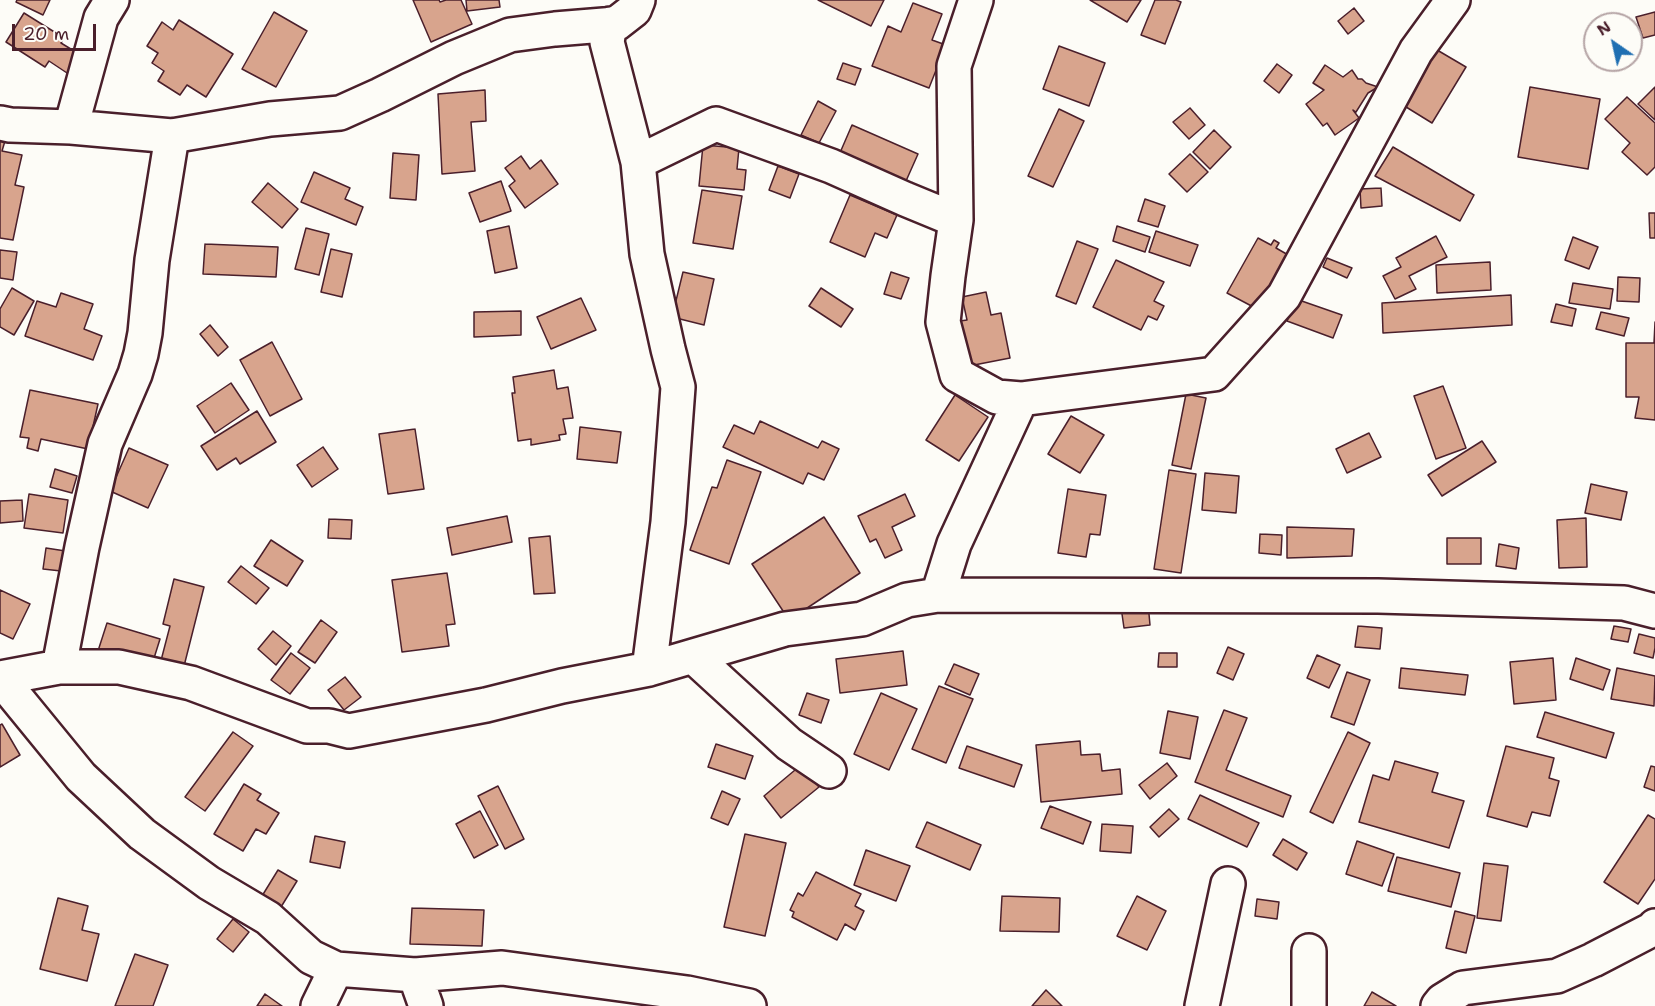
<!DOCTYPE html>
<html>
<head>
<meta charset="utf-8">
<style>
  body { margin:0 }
  #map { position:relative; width:1655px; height:1006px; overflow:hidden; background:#fdfcf7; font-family:"Shantell Sans",sans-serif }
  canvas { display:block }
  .north { position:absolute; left:1583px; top:12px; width:60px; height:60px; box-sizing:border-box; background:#fdfcf7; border:2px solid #b5a4a5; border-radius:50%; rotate:326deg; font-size:16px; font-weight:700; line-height:24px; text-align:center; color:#4a1f2b }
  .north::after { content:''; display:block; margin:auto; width:21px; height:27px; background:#1f6fb2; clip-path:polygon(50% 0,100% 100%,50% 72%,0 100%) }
  .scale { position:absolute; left:12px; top:24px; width:84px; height:27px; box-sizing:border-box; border:3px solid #4a1f2b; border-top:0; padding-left:8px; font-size:18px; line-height:21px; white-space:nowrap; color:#4a1f2b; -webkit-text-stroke:4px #fdfcf7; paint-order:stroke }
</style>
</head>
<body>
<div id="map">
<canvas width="1655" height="1006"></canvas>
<div class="north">N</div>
<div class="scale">20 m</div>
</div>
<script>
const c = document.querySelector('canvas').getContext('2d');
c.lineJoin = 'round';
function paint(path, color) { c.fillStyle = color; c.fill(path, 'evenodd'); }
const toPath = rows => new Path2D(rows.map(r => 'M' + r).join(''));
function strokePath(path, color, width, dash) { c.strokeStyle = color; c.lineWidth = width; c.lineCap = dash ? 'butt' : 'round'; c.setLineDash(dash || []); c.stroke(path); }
const building = toPath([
  [17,0,50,0,43,15,16,2,17,0],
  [413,0,439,0,440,2,446,0,461,0,472,24,431,42,413,0],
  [466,0,499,0,500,7,467,11,466,0],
  [818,0,884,0,871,26,818,0],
  [1090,0,1141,0,1127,22,1090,0],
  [1155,0,1176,0,1181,2,1165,44,1141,35,1155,0],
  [913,3,942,14,932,40,946,45,929,88,872,66,888,26,901,32,913,3],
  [1354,8,1364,21,1348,34,1338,21,1354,8],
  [274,12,307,31,276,87,242,69,274,12],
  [1655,12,1655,35,1643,38,1636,17,1655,12],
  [24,13,64,38,61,43,79,54,67,73,49,61,45,67,6,42,24,13],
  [179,20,233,54,206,97,187,85,180,95,158,81,164,71,152,63,158,53,147,46,162,22,173,30,179,20],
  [1059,46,1105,63,1089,106,1043,89,1059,46],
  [1432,47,1466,67,1432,123,1398,102,1432,47],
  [843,63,861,69,855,85,837,79,843,63],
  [1277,64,1292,75,1279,93,1264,81,1277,64],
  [1325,65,1343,77,1352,70,1358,79,1362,79,1366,83,1378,87,1368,93,1356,112,1353,110,1359,118,1335,135,1327,123,1323,126,1306,104,1324,90,1313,83,1325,65],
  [1530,87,1600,99,1588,169,1518,157,1530,87],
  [1655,87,1655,120,1638,104,1655,87],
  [485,90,486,121,471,122,475,171,442,174,438,94,485,90],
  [1627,97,1655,123,1655,167,1647,175,1622,152,1630,143,1605,119,1627,97],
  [818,101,836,111,819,143,801,135,818,101],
  [1190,108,1205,125,1189,139,1173,122,1190,108],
  [1059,109,1084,121,1053,187,1028,176,1059,109],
  [852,125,918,154,902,190,836,162,852,125],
  [1214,130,1231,147,1210,169,1193,152,1214,130],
  [0,140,5,141,2,151,22,155,15,185,24,187,13,240,0,238,0,140],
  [703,145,739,148,737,169,746,170,744,190,699,186,703,145],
  [1393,147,1474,195,1460,221,1375,176,1393,147],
  [393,153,419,155,416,200,390,198,393,153],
  [1190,154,1208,172,1187,192,1169,174,1190,154],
  [521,156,530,169,541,160,558,184,525,208,509,186,515,181,505,168,521,156],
  [778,166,799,174,790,198,769,190,778,166],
  [314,172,350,188,345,199,363,207,356,225,301,202,314,172],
  [501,181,511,211,480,222,469,193,501,181],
  [268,183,298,209,282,228,252,202,268,183],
  [1381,188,1382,206,1361,208,1360,189,1381,188],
  [702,190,742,196,733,249,693,243,702,190],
  [850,195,897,215,887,238,875,233,865,257,830,242,850,195],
  [1145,199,1165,206,1158,227,1138,221,1145,199],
  [1649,213,1655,213,1655,238,1650,238,1649,213],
  [509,226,517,268,495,273,487,231,509,226],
  [1117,226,1150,237,1145,252,1113,241,1117,226],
  [306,228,329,234,319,275,295,269,306,228],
  [1156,231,1198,245,1190,266,1149,252,1156,231],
  [1436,236,1447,257,1409,276,1416,289,1395,299,1383,276,1401,267,1396,258,1436,236],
  [1573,237,1598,247,1589,269,1565,260,1573,237],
  [1258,238,1271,245,1274,240,1279,243,1276,248,1290,256,1259,310,1227,293,1258,238],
  [1077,241,1098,249,1076,304,1056,296,1077,241],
  [205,244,278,247,276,277,203,274,205,244],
  [331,249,352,254,342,297,321,292,331,249],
  [0,250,17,252,13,280,0,278,0,250],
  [1327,258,1352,268,1347,278,1323,267,1327,258],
  [1116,260,1164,282,1154,301,1164,306,1157,320,1148,316,1141,330,1093,307,1116,260],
  [1490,262,1491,290,1437,293,1436,265,1490,262],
  [683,272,714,279,704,325,672,317,683,272],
  [891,272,909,278,901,299,884,294,891,272],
  [1618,277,1640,278,1639,302,1617,301,1618,277],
  [1573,283,1613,289,1610,309,1569,303,1573,283],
  [12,288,34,301,14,335,0,327,0,309,12,288],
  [821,288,853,309,841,327,809,306,821,288],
  [986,292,991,315,1001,313,1010,358,969,366,960,321,967,320,962,297,986,292],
  [61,293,93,304,84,329,102,336,93,360,25,336,37,301,56,307,61,293],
  [1511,295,1512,325,1383,333,1382,303,1511,295],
  [581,298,596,330,551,349,537,317,581,298],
  [1296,299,1342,315,1333,338,1287,321,1296,299],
  [1556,304,1576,309,1572,326,1551,322,1556,304],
  [521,311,521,335,474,337,474,312,521,311],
  [1601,312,1629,318,1624,336,1596,329,1601,312],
  [1655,322,1655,420,1635,418,1639,397,1626,397,1626,343,1654,343,1655,322],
  [210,325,228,347,218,356,200,334,210,325],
  [272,342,302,399,270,416,240,360,272,342],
  [554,370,557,389,568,387,573,418,563,419,566,434,559,435,560,440,531,445,531,439,518,441,512,393,515,393,513,377,554,370],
  [231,383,249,410,215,433,197,406,231,383],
  [1443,386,1466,448,1436,459,1414,396,1443,386],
  [30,390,98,404,88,449,41,439,38,451,27,448,29,438,20,437,30,390],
  [1186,394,1206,398,1191,469,1172,465,1186,394],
  [955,395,988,417,959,461,926,440,955,395],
  [257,411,276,442,240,464,236,458,217,470,201,446,257,411],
  [1071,416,1104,435,1080,473,1048,454,1071,416],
  [760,421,818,448,822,441,839,449,824,480,808,473,803,484,723,447,734,425,754,434,760,421],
  [580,427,621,432,617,463,577,459,580,427],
  [415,429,424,489,388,494,379,434,415,429],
  [1369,433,1381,457,1347,473,1336,449,1369,433],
  [1482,441,1496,462,1442,496,1428,475,1482,441],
  [323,447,338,469,312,487,297,465,323,447],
  [129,448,168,465,148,508,110,491,129,448],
  [727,460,761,472,729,564,690,550,712,487,717,488,727,460],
  [55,469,77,476,72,493,50,487,55,469],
  [1169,470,1196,474,1181,573,1154,569,1169,470],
  [1205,473,1239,476,1236,513,1202,510,1205,473],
  [1591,484,1627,492,1621,520,1585,513,1591,484],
  [1068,489,1106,495,1100,535,1090,534,1086,557,1058,553,1068,489],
  [29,494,68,500,63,533,24,528,29,494],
  [905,494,915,516,892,527,902,550,885,558,876,539,870,542,858,516,905,494],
  [22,500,23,521,0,523,0,501,22,500],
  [507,516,512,542,452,555,447,528,507,516],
  [824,517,860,573,789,620,752,564,824,517],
  [1586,518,1587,567,1559,568,1557,520,1586,518],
  [329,519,352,520,351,539,328,538,329,519],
  [1287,527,1354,529,1352,556,1287,558,1287,527],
  [1260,534,1282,535,1281,555,1259,553,1260,534],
  [550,536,555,593,534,594,529,538,550,536],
  [1447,538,1481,538,1481,564,1447,564,1447,538],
  [271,540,303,561,287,586,254,566,271,540],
  [1499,544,1519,548,1516,569,1496,566,1499,544],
  [46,548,72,552,70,572,43,569,46,548],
  [241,566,269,588,256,604,228,582,241,566],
  [447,573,455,624,446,625,449,646,402,652,392,580,447,573],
  [174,579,204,587,181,678,158,672,170,626,163,624,174,579],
  [0,590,30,604,13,639,0,633,0,590],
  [1148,603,1150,625,1124,628,1121,607,1148,603],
  [321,620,337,632,315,663,298,652,321,620],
  [107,623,160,639,150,671,97,654,107,623],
  [1358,626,1382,628,1380,649,1355,647,1358,626],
  [1614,626,1631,629,1628,642,1611,639,1614,626],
  [273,631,291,646,276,665,258,649,273,631],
  [1639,634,1655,638,1655,648,1653,658,1634,653,1639,634],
  [1228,647,1244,654,1233,680,1217,673,1228,647],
  [903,651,907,685,840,693,836,659,903,651],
  [291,653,310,668,290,694,271,680,291,653],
  [1159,653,1177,653,1177,667,1158,667,1159,653],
  [1317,655,1340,665,1329,688,1307,678,1317,655],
  [1553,658,1556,700,1514,704,1510,662,1553,658],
  [1576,658,1610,670,1603,690,1570,679,1576,658],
  [954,664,979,674,970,695,945,684,954,664],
  [1401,668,1468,675,1465,695,1399,688,1401,668],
  [1617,668,1655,676,1654,706,1611,699,1617,668],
  [1347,672,1370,680,1354,725,1331,717,1347,672],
  [345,677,361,697,344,710,328,690,345,677],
  [939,686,973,699,946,763,912,749,939,686],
  [807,693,829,700,821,723,799,715,807,693],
  [881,693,917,709,889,770,854,754,881,693],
  [1224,710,1247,718,1226,770,1291,796,1283,817,1195,782,1224,710],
  [1168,711,1198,717,1190,759,1160,753,1168,711],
  [1545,712,1614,733,1606,758,1537,737,1545,712],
  [2,724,20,755,0,767,0,725,2,724],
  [233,732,253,746,205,811,185,797,233,732],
  [1348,732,1370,743,1333,823,1310,812,1348,732],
  [1080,741,1081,755,1100,754,1102,771,1120,769,1122,794,1041,802,1036,745,1080,741],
  [716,744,753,756,745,779,708,767,716,744],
  [967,746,1022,765,1014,787,959,768,967,746],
  [1506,746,1554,758,1549,778,1559,781,1550,816,1532,812,1527,827,1487,816,1506,746],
  [1395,761,1438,773,1432,792,1464,801,1449,848,1359,822,1373,775,1389,780,1395,761],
  [1167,763,1177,776,1150,799,1139,785,1167,763],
  [801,765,819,787,781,818,764,796,801,765],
  [1651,766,1655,767,1655,791,1644,787,1651,766],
  [244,784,261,794,257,800,279,813,266,834,256,829,243,851,214,834,244,784],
  [498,786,524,839,505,849,478,796,498,786],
  [722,791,740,799,728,825,711,818,722,791],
  [1200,795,1259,823,1247,847,1188,819,1200,795],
  [1050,806,1091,822,1083,844,1041,828,1050,806],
  [1169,809,1179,819,1159,837,1150,827,1169,809],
  [480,811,498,845,474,858,456,824,480,811],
  [1648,815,1655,819,1655,879,1638,904,1604,882,1648,815],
  [927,822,981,845,970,870,916,847,927,822],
  [1102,824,1133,826,1131,853,1100,851,1102,824],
  [745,834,786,843,765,936,724,927,745,834],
  [315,836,345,842,340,868,310,862,315,836],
  [1283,839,1307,853,1297,870,1273,855,1283,839],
  [1357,841,1394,854,1382,886,1346,874,1357,841],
  [866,850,910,866,896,901,854,885,866,850],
  [1397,857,1460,873,1451,907,1388,891,1397,857],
  [1484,863,1508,866,1501,921,1477,918,1484,863],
  [278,870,297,881,281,907,262,896,278,870],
  [816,872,861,894,855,906,864,911,855,930,845,924,837,940,792,917,794,912,790,910,798,893,803,896,816,872],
  [1002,896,1060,898,1059,932,1000,931,1002,896],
  [1137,896,1166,911,1147,950,1117,936,1137,896],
  [58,898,88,906,82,930,99,934,87,981,40,969,58,898],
  [1257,899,1279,902,1277,919,1255,916,1257,899],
  [412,908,484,910,482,946,410,944,412,908],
  [1455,911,1475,916,1466,953,1446,948,1455,911],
  [233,919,249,932,233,952,217,939,233,919],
  [135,954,168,965,153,1006,115,1006,135,954],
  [1046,990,1062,1006,1032,1006,1046,990],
  [1372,992,1396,1006,1364,1006,1372,992],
  [265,994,282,1006,257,1006,265,994]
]);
const minor = toPath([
  [976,0,954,66,956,220,948,276,943,322,957,375,997,397,1021,399],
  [610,24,607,42,638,162,647,254,668,349,678,387,668,522,649,669],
  [0,123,10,125,71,127,172,136,270,119,340,113,380,95,454,58,510,35,555,29,616,24,634,10,638,0],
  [71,127,101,18,112,0],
  [638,162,716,124,831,166,905,199,956,220],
  [938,595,954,544,1021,399,1214,374,1284,296,1416,51,1453,0],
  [694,657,789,744,829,771],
  [59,667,82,547,105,444,135,374,141,354,145,333,152,260,172,136],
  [0,678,59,667,119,667,191,683,307,726,329,726,349,731,486,705,562,686,649,669,785,629,862,619,907,600,938,595,1378,596,1624,603,1655,611],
  [0,678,81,777,142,834,209,883,268,918,311,957,336,969,415,975,502,968,687,993,749,1006],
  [415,975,426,1006],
  [318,1006,336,969],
  [1202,1006,1228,884],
  [1309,1006,1309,951],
  [1438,1006,1442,1001,1463,988,1557,976,1593,960,1653,929,1655,926]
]);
paint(building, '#d8a48d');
strokePath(building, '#4a1f2b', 1.5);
strokePath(minor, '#4a1f2b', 38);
strokePath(minor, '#fdfcf7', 33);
</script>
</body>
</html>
